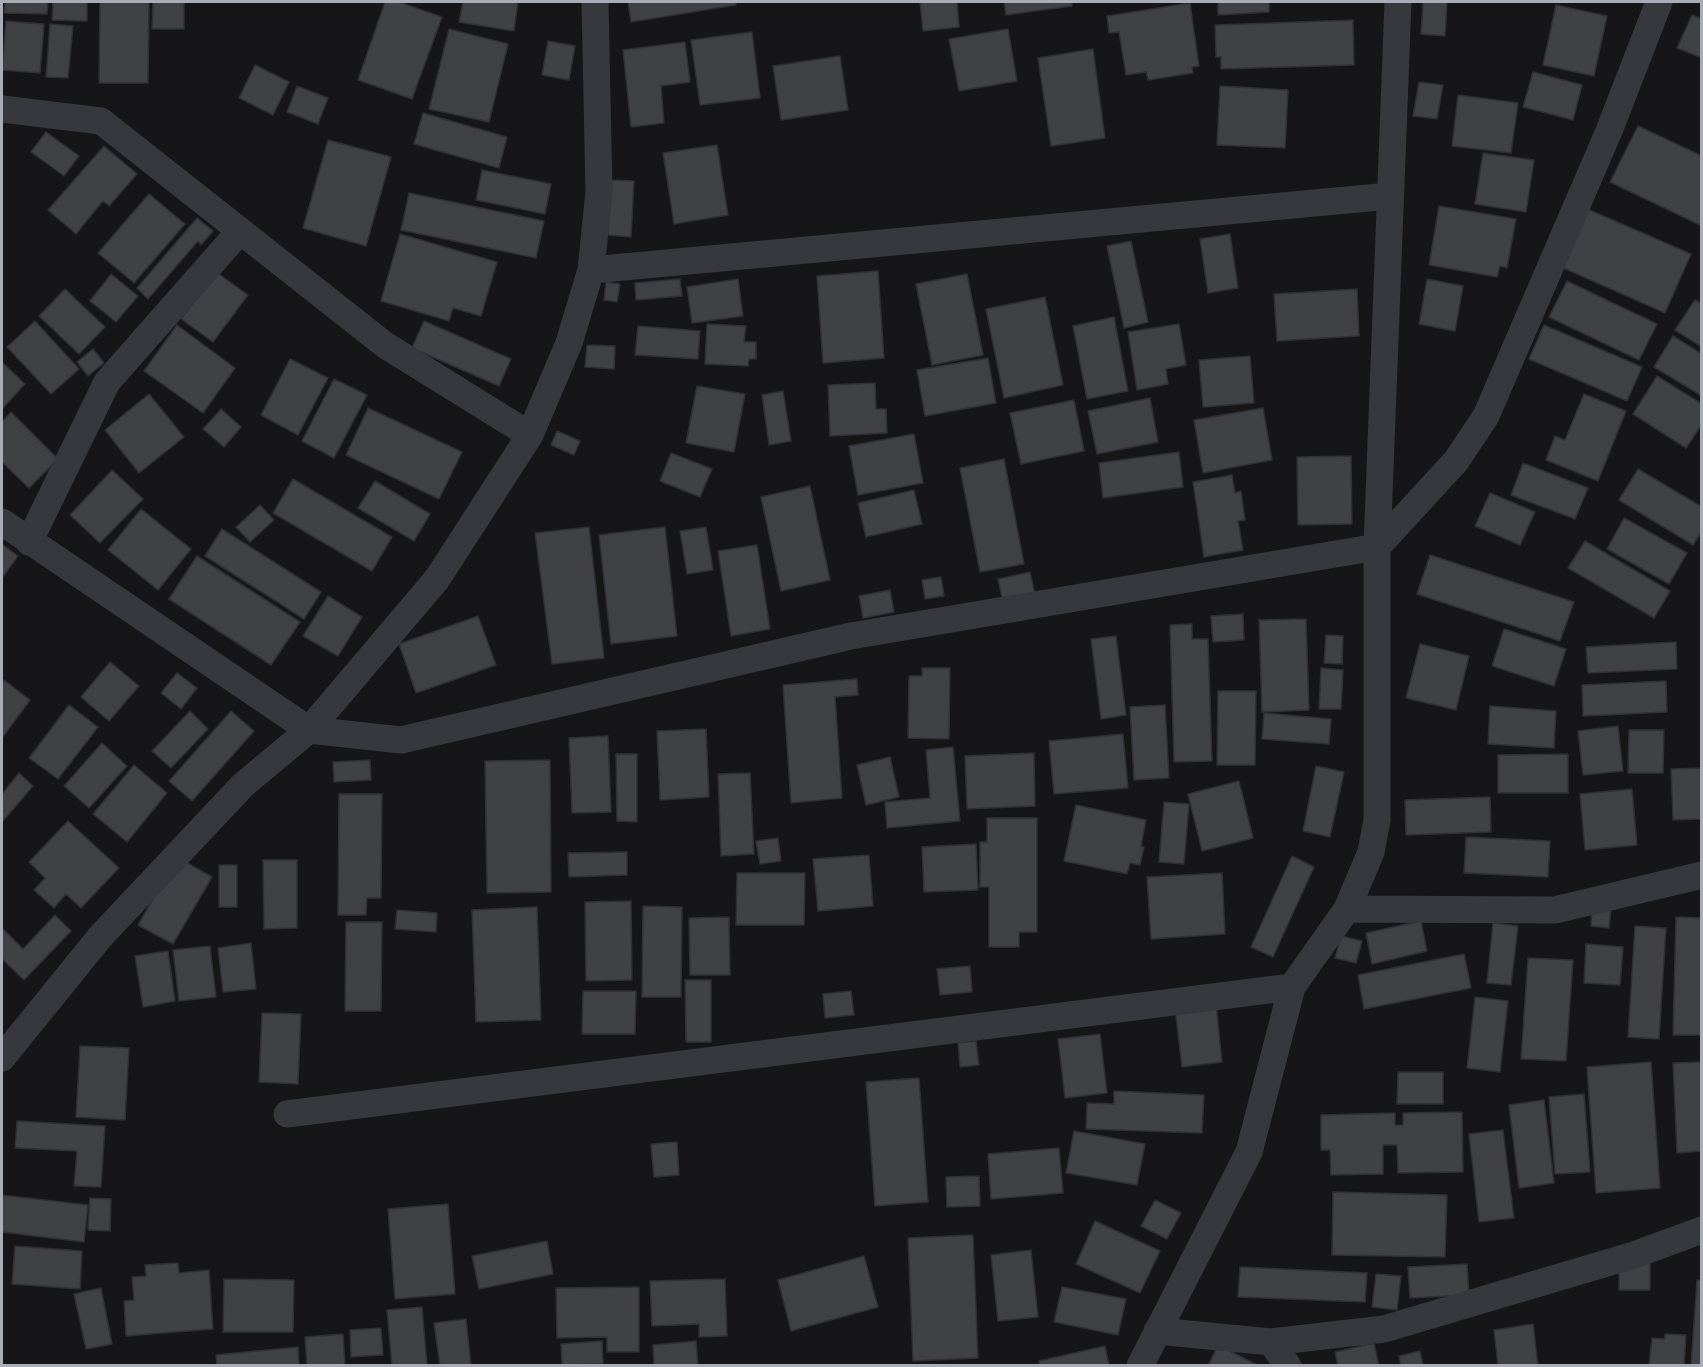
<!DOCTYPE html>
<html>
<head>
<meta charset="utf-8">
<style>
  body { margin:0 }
  #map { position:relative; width:1703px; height:1367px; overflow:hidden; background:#161618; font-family:Arial,sans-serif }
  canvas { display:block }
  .frame { position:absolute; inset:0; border:3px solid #a8adb8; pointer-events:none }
</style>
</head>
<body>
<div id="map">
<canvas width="1703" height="1367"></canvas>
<div class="frame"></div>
</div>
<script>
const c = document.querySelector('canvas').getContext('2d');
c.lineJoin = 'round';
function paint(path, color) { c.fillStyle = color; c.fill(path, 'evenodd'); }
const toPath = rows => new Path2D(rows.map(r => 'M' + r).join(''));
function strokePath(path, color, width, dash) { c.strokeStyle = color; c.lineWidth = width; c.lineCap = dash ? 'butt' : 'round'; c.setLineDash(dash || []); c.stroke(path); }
const building = toPath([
  [5,2,48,2,47,14,4,13,5,2],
  [53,2,87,2,87,21,52,20,53,2],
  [100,2,149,2,148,83,99,83,100,2],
  [153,2,184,2,184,29,152,29,153,2],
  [385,2,399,2,442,17,412,99,358,80,385,2],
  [463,2,518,2,514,31,459,22,463,2],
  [628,2,736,2,736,5,631,22,628,2],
  [920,2,957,2,959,27,923,31,920,2],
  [1004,2,1072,2,1072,6,1006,15,1004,2],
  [1218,2,1269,2,1269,12,1218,15,1218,2],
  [1423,2,1447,2,1445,36,1421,34,1423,2],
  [1190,3,1199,66,1192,67,1193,73,1148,80,1146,72,1126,75,1119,32,1109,33,1107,16,1190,3],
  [1556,5,1607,16,1594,76,1543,65,1556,5],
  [1692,15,1702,19,1702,58,1677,48,1692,15],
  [1353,20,1354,65,1221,69,1221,57,1216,57,1215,25,1353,20],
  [6,21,44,24,40,73,2,70,6,21],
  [50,24,73,26,68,78,46,77,50,24],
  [449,29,508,44,489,122,429,109,449,29],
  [1008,29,1017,81,959,91,949,39,1008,29],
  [752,32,760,98,700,105,691,40,752,32],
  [548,41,575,46,569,80,542,75,548,41],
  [685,42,690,82,661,86,664,123,631,127,623,50,685,42],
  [1093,49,1105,138,1051,146,1038,58,1093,49],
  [840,56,848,110,781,120,773,66,840,56],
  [255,65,289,82,273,115,239,98,255,65],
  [1533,72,1582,85,1573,120,1523,107,1533,72],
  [1419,82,1443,85,1437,119,1413,116,1419,82],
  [297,86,328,98,318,124,287,112,297,86],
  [1220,86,1288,90,1285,148,1217,145,1220,86],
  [1458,95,1518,103,1511,153,1452,146,1458,95],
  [423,113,507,137,499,168,414,144,423,113],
  [1638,126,1702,156,1702,226,1610,182,1638,126],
  [46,132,79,156,64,176,31,152,46,132],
  [328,140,391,157,366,246,303,228,328,140],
  [717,145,728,215,674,224,663,153,717,145],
  [104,146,137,174,109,206,103,201,76,234,48,210,104,146],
  [1483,153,1534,160,1526,212,1475,204,1483,153],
  [482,170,551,184,545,214,476,200,482,170],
  [611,180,634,181,631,237,608,235,611,180],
  [409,193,544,221,536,258,401,230,409,193],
  [149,194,185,224,134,283,98,253,149,194],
  [1439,206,1516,219,1507,268,1500,266,1497,277,1429,265,1439,206],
  [1585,208,1691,254,1665,313,1559,266,1585,208],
  [197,218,213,231,201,245,198,241,148,299,137,288,197,218],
  [400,234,497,262,481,316,453,308,449,321,381,301,400,234],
  [1230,234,1238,288,1208,293,1200,239,1230,234],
  [1131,241,1148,322,1124,328,1107,246,1131,241],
  [878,271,884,358,823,363,817,276,878,271],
  [216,272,248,295,213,342,181,319,216,272],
  [111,274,138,296,116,322,90,301,111,274],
  [967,274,983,355,932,365,916,284,967,274],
  [680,279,682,296,636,300,635,283,680,279],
  [738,279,743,316,692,323,687,287,738,279],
  [1427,279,1463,286,1455,331,1419,324,1427,279],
  [1567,281,1657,324,1639,360,1549,317,1567,281],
  [606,282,620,284,617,302,604,300,606,282],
  [65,289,105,327,79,354,39,316,65,289],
  [1357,289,1359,336,1277,341,1274,294,1357,289],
  [1045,297,1063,385,1004,398,986,309,1045,297],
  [1695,300,1702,304,1702,347,1675,330,1695,300],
  [1114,317,1128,391,1087,399,1073,326,1114,317],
  [35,321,79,369,51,394,7,347,35,321],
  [424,321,511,359,499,386,412,348,424,321],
  [707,324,746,326,744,342,756,342,756,359,749,359,748,366,705,364,707,324],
  [1179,324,1186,365,1166,369,1168,384,1137,390,1128,332,1179,324],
  [177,325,235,368,203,413,144,371,177,325],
  [1544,325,1642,367,1627,401,1529,359,1544,325],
  [638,326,700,331,698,359,635,355,638,326],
  [1673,336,1702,354,1702,396,1654,367,1673,336],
  [587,345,615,346,614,369,585,367,587,345],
  [93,349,104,363,88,376,77,362,93,349],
  [1250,356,1254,403,1203,407,1199,360,1250,356],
  [988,358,996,403,925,416,917,370,988,358],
  [290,359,328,378,298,435,261,415,290,359],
  [2,362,25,384,2,409,2,362],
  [1657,376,1702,404,1702,424,1686,448,1633,414,1657,376],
  [334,379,367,395,334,458,302,441,334,379],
  [875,383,876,409,886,409,887,433,830,436,828,385,875,383],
  [697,386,745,394,734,452,686,443,697,386],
  [783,391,791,441,769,445,762,395,783,391],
  [149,394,184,437,139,473,105,430,149,394],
  [1584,394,1626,411,1598,481,1546,460,1555,436,1565,440,1584,394],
  [1150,398,1158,442,1097,454,1088,411,1150,398],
  [1074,400,1084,451,1021,464,1010,413,1074,400],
  [368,408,462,452,439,499,346,455,368,408],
  [1263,408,1272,460,1203,473,1194,420,1263,408],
  [221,409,241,427,224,447,203,429,221,409],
  [11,412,58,459,29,488,2,462,2,422,11,412],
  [557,431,580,441,574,455,551,445,557,431],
  [914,434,923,483,858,495,849,446,914,434],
  [1179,452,1183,487,1103,498,1099,463,1179,452],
  [671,453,712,469,700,497,660,481,671,453],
  [1351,456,1352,524,1298,525,1297,457,1351,456],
  [1004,459,1024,564,980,572,960,468,1004,459],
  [1523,463,1588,488,1575,519,1511,495,1523,463],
  [1638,469,1702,507,1702,531,1693,545,1619,500,1638,469],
  [112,470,143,499,100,543,70,515,112,470],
  [1232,475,1235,493,1241,491,1245,520,1238,521,1243,550,1204,557,1193,482,1232,475],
  [293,479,392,537,372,571,273,513,293,479],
  [375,481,430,514,414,541,358,508,375,481],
  [810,486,830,580,781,591,761,497,810,486],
  [914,490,922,524,866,537,858,503,914,490],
  [1490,493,1535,512,1520,545,1475,526,1490,493],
  [260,505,274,520,250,542,236,527,260,505],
  [141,509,191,549,158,590,108,550,141,509],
  [1624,518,1687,553,1669,584,1607,549,1624,518],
  [589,527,604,658,552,664,535,533,589,527],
  [665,527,677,636,611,644,599,535,665,527],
  [706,527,713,570,687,574,680,531,706,527],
  [222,529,321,592,304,619,205,556,222,529],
  [1585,541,1670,591,1654,618,1568,568,1585,541],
  [2,544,18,556,2,578,2,544],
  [757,545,770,629,731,636,718,551,757,545],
  [1430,555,1574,602,1560,641,1417,594,1430,555],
  [197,556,300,622,271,665,169,599,197,556],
  [1030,572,1035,595,1003,602,998,579,1030,572],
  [941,577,944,596,925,599,922,580,941,577],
  [890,590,894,612,863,618,859,596,890,590],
  [328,596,362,617,338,656,303,636,328,596],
  [1243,614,1244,640,1213,642,1211,616,1243,614],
  [478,616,496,665,416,693,399,644,478,616],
  [1306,619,1309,710,1262,712,1259,620,1306,619],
  [1192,624,1192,639,1208,639,1212,761,1174,762,1170,625,1192,624],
  [1504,629,1566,649,1554,686,1492,666,1504,629],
  [1326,635,1343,636,1342,664,1324,663,1326,635],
  [1116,636,1126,715,1101,719,1091,639,1116,636],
  [1676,642,1677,669,1588,673,1586,647,1676,642],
  [1420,644,1469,656,1456,710,1406,698,1420,644],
  [110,662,139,686,109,721,81,697,110,662],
  [922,668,950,668,949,739,908,738,909,676,922,676,922,668],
  [1321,668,1343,670,1341,709,1319,709,1321,668],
  [177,673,197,688,181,709,161,693,177,673],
  [857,679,858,695,835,697,842,798,791,803,783,685,857,679],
  [4,680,30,700,2,738,2,683,4,680],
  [1666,681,1667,712,1583,716,1582,685,1666,681],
  [1218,691,1256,691,1255,765,1217,765,1218,691],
  [69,705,98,727,58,779,29,758,69,705],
  [1165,705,1169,778,1134,780,1130,707,1165,705],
  [1490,706,1556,711,1554,748,1488,744,1490,706],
  [190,711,208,729,171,768,152,751,190,711],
  [231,711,254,731,192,801,169,781,231,711],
  [1264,713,1331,719,1329,744,1262,739,1264,713],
  [1618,726,1623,771,1583,775,1578,731,1618,726],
  [706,729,709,797,660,800,657,731,706,729],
  [1629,730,1664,730,1663,773,1628,773,1629,730],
  [1123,734,1128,788,1054,794,1049,741,1123,734],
  [608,736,611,812,572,813,569,738,608,736],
  [102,743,127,766,89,808,64,786,102,743],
  [953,747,960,821,887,828,885,802,930,798,926,750,953,747],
  [1034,753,1035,806,967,809,965,756,1034,753],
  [616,754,637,754,637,822,617,821,616,754],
  [1568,754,1568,793,1498,793,1498,755,1568,754],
  [890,757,899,797,866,805,857,765,890,757],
  [370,760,371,780,334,782,333,762,370,760],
  [550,760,551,892,487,893,485,761,550,760],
  [134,765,167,793,127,842,93,814,134,765],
  [1316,766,1344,772,1330,837,1303,831,1316,766],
  [1702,768,1702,819,1673,820,1671,769,1702,768],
  [19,773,33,786,2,822,2,794,19,773],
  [750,773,754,854,721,856,718,774,750,773],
  [1239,781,1253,838,1202,851,1188,794,1239,781],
  [1632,789,1637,845,1585,850,1580,794,1632,789],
  [339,794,382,794,381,898,367,898,366,915,338,915,339,794],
  [1490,797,1491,832,1406,835,1405,800,1490,797],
  [1164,802,1189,804,1184,864,1159,862,1164,802],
  [1076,805,1146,820,1141,846,1144,847,1140,865,1130,863,1127,874,1064,861,1076,805],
  [987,818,1037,818,1037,932,1019,932,1019,947,989,947,989,887,980,887,980,842,987,842,987,818],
  [68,821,119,868,81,908,66,894,54,908,34,890,45,878,29,862,68,821],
  [1466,837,1550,841,1548,877,1464,873,1466,837],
  [778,838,781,861,760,864,756,841,778,838],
  [976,844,978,890,924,892,922,847,976,844],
  [627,852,627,875,569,877,568,853,627,852],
  [869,855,873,906,818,911,813,859,869,855],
  [1292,856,1314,867,1273,957,1251,947,1292,856],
  [177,857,212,877,173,944,138,925,177,857],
  [263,860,297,860,297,928,264,929,263,860],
  [219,865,237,865,237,907,219,907,219,865],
  [737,873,805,873,804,925,736,925,737,873],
  [1222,873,1225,934,1151,939,1147,877,1222,873],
  [631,901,632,980,586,981,585,902,631,901],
  [643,906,682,907,681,997,642,997,643,906],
  [537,907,541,1020,476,1022,472,910,537,907],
  [1592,907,1611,908,1609,928,1591,926,1592,907],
  [397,910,437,913,436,932,395,929,397,910],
  [55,915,71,931,24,980,2,959,2,928,23,949,55,915],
  [729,917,730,975,690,975,689,918,729,917],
  [1676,917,1702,918,1702,1035,1673,1035,1676,917],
  [1421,921,1427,951,1372,964,1366,933,1421,921],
  [346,922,382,922,381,1011,345,1011,346,922],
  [1493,923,1518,926,1511,985,1487,983,1493,923],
  [1635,926,1666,928,1659,1039,1628,1037,1635,926],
  [1341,936,1362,941,1356,963,1335,958,1341,936],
  [251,943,256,989,223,992,218,948,251,943],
  [1586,944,1623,947,1620,985,1584,983,1586,944],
  [210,946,216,997,179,1001,173,950,210,946],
  [168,951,175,1001,143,1007,135,956,168,951],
  [1464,954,1471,988,1364,1009,1358,975,1464,954],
  [1528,958,1573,960,1566,1061,1521,1059,1528,958],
  [970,966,972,992,940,995,937,969,970,966],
  [685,980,711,980,711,1042,686,1042,685,980],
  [583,991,636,991,635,1034,582,1034,583,991],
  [851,991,854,1015,825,1018,823,994,851,991],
  [1475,997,1508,1001,1500,1072,1467,1068,1475,997],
  [1216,1004,1222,1062,1182,1067,1175,1008,1216,1004],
  [262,1013,301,1014,298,1084,259,1082,262,1013],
  [1100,1034,1107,1093,1065,1098,1058,1039,1100,1034],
  [976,1041,979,1065,960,1067,958,1043,976,1041],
  [80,1046,129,1048,125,1120,76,1117,80,1046],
  [1651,1062,1660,1188,1596,1193,1587,1067,1651,1062],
  [1702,1062,1702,1151,1677,1153,1673,1063,1702,1062],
  [1398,1072,1443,1072,1443,1104,1397,1104,1398,1072],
  [919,1078,928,1202,875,1206,866,1082,919,1078],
  [1114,1091,1204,1095,1202,1133,1086,1129,1087,1103,1114,1104,1114,1091],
  [1584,1094,1590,1172,1555,1174,1549,1097,1584,1094],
  [1544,1100,1554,1183,1519,1188,1509,1105,1544,1100],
  [1462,1112,1463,1172,1398,1173,1397,1145,1383,1145,1383,1174,1331,1175,1330,1150,1321,1150,1321,1115,1395,1113,1395,1125,1403,1125,1403,1113,1462,1112],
  [17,1121,105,1126,101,1187,74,1186,77,1151,15,1148,17,1121],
  [1503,1130,1514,1218,1479,1222,1469,1134,1503,1130],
  [1074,1131,1145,1144,1137,1185,1066,1173,1074,1131],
  [677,1142,679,1175,654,1177,651,1144,677,1142],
  [1059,1148,1063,1193,991,1199,988,1154,1059,1148],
  [979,1176,980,1206,947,1207,946,1177,979,1176],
  [1333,1192,1447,1195,1445,1257,1332,1255,1333,1192],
  [2,1195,88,1205,84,1242,2,1232,2,1195],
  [90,1198,111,1199,110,1231,88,1230,90,1198],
  [1155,1200,1181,1213,1167,1239,1141,1226,1155,1200],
  [448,1204,455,1294,395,1299,388,1209,448,1204],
  [1095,1221,1160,1251,1140,1293,1076,1264,1095,1221],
  [973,1235,978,1358,913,1361,908,1238,973,1235],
  [547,1241,553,1274,479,1289,472,1256,547,1241],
  [15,1246,82,1251,80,1289,12,1284,15,1246],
  [1031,1250,1038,1317,998,1321,991,1255,1031,1250],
  [864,1256,878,1307,791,1331,778,1280,864,1256],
  [1650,1261,1650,1290,1619,1290,1619,1262,1650,1261],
  [178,1263,179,1273,209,1270,213,1329,126,1336,124,1301,134,1300,132,1277,146,1276,145,1265,178,1263],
  [1467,1264,1469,1295,1410,1298,1408,1267,1467,1264],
  [1240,1267,1367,1273,1365,1302,1238,1297,1240,1267],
  [1376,1274,1401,1276,1397,1310,1372,1307,1376,1274],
  [224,1279,294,1280,293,1332,223,1332,224,1279],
  [725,1279,727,1336,699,1337,699,1324,652,1326,650,1281,725,1279],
  [1697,1280,1702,1280,1702,1366,1691,1366,1697,1280],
  [639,1287,639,1352,607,1352,607,1337,557,1338,556,1288,639,1287],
  [1062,1287,1126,1299,1118,1335,1054,1322,1062,1287],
  [101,1288,112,1344,86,1349,74,1294,101,1288],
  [422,1307,427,1365,392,1366,387,1310,422,1307],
  [466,1319,471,1366,440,1366,434,1323,466,1319],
  [1533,1324,1538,1366,1498,1366,1494,1330,1533,1324],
  [381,1328,383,1355,351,1357,350,1330,381,1328],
  [343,1334,345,1366,307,1366,305,1337,343,1334],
  [1665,1334,1686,1335,1684,1366,1649,1366,1652,1338,1665,1339,1665,1334],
  [602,1341,603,1364,562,1365,561,1344,602,1341],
  [696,1341,698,1366,654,1366,653,1345,696,1341],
  [1374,1343,1379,1366,1338,1366,1335,1352,1374,1343],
  [1218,1345,1259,1366,1208,1366,1218,1345],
  [1105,1346,1109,1365,1040,1366,1039,1361,1105,1346],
  [298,1347,299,1366,217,1366,216,1355,298,1347],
  [1420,1351,1423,1366,1401,1366,1399,1356,1420,1351]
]);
const street = toPath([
  [2,109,101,121,385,345,530,435],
  [591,270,1390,196],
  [2,522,309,730,401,740,851,636,1377,547,1456,461,1486,416,1609,131,1659,2],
  [29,542,107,382,240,231],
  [1347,909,1555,910,1702,875],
  [2,1058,100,937,243,785,309,730,437,579,530,435,569,343,591,270,599,192,595,2],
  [287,1114,1292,987],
  [1157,1331,1271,1342,1384,1329,1634,1255,1702,1230],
  [1271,1342,1288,1366],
  [1140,1366,1249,1152,1292,987,1347,909,1371,852,1377,820,1377,547,1398,2]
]);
paint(building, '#404145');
strokePath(building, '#303034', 1.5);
strokePath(street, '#37383d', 27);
</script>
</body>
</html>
